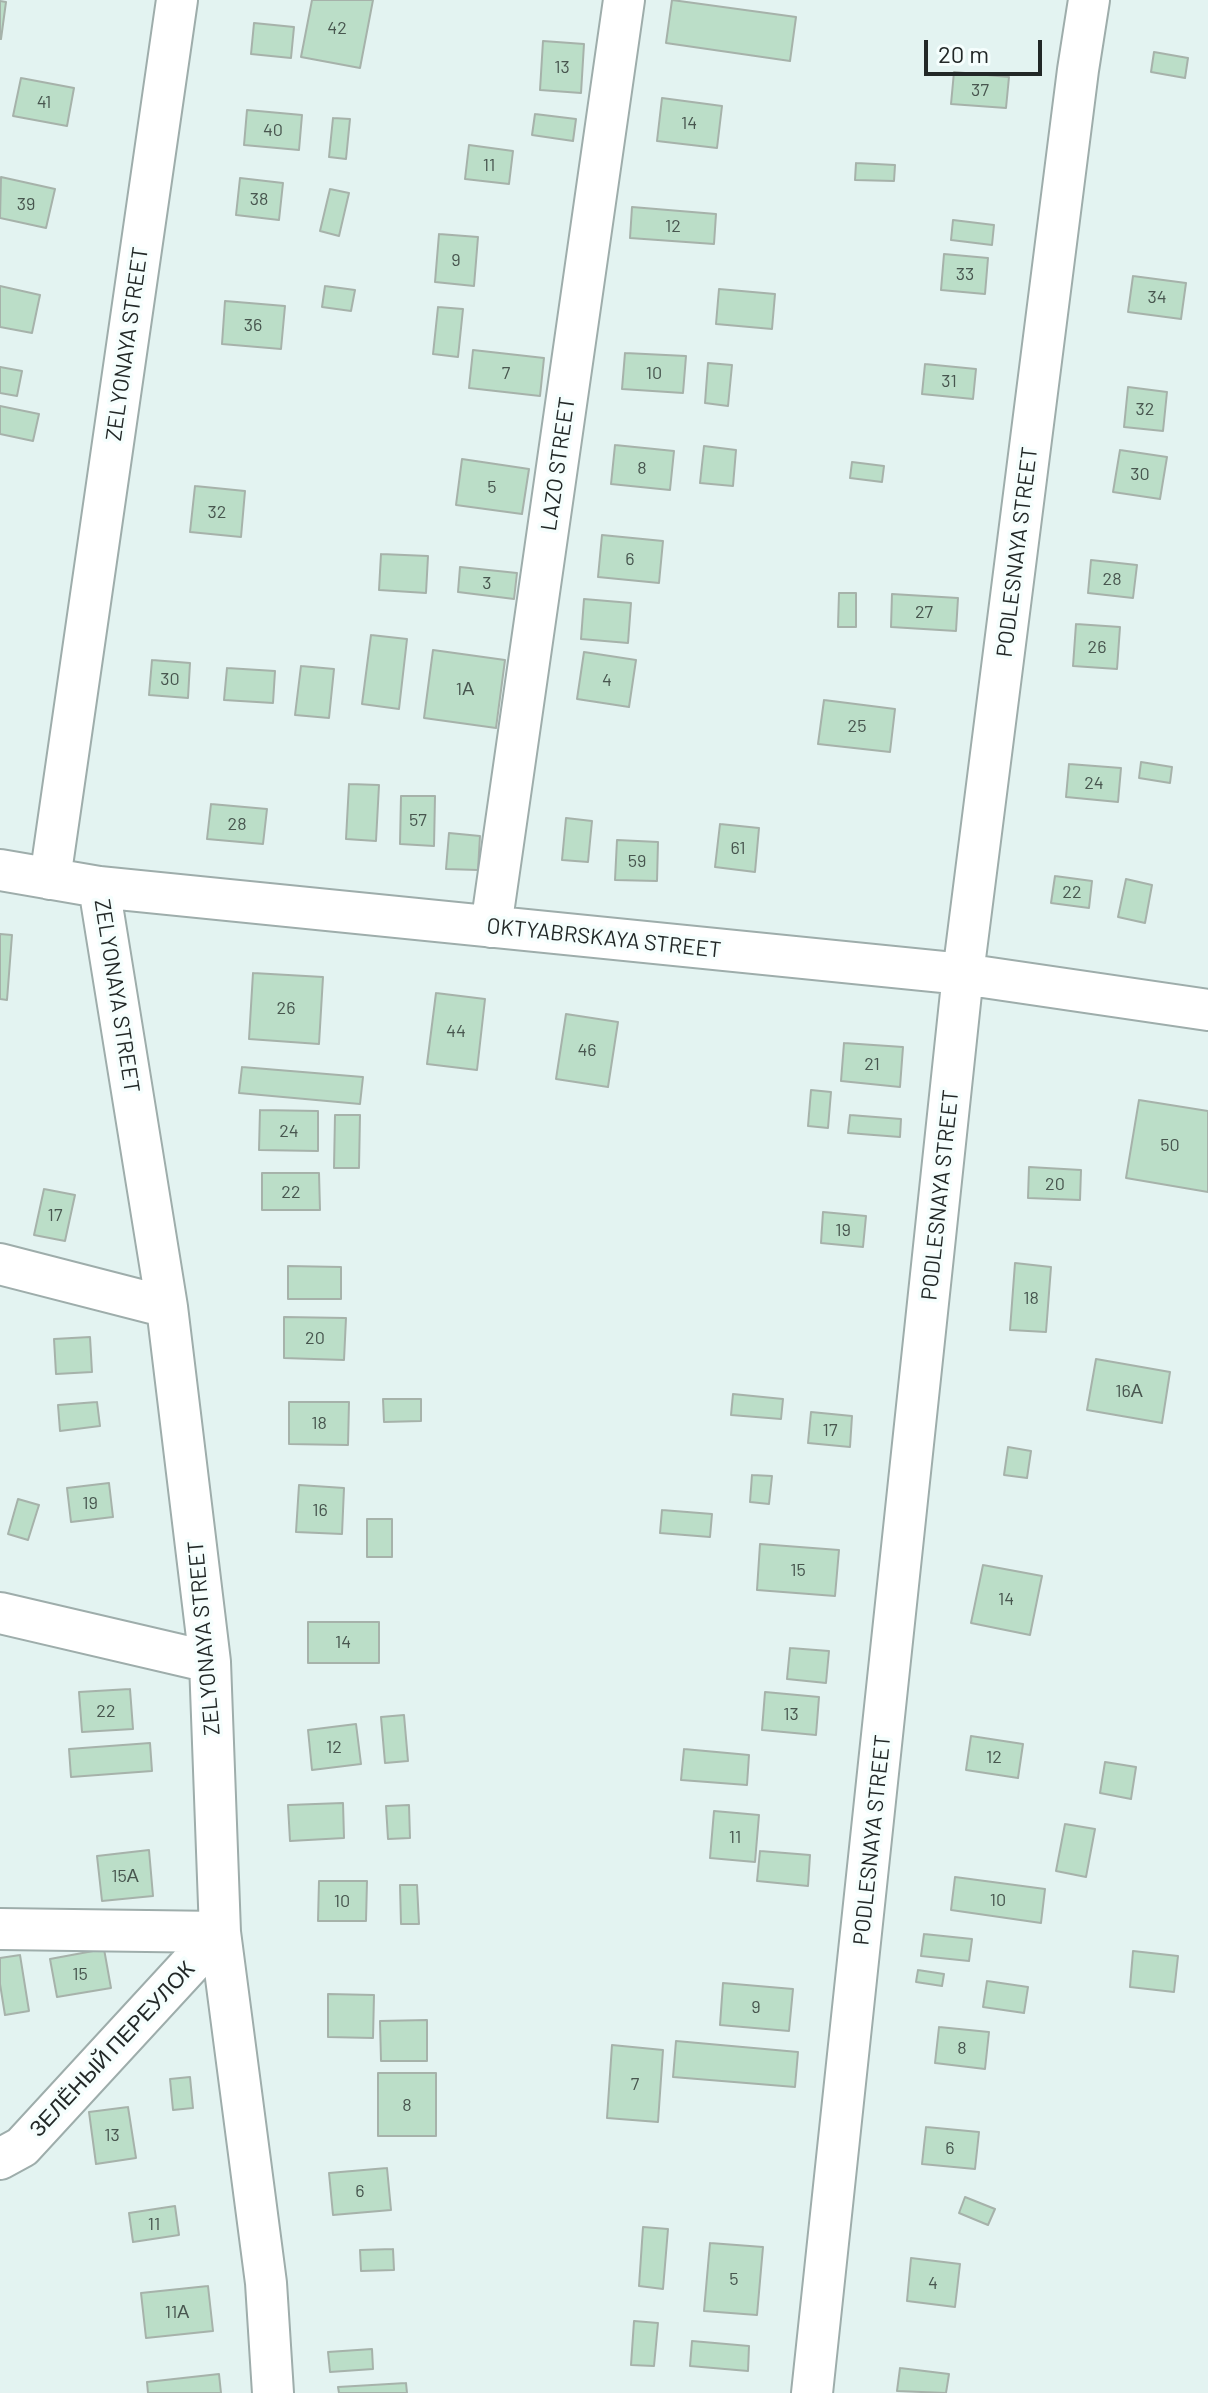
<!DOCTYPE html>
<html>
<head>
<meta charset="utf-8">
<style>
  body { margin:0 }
  #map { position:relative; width:1208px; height:2393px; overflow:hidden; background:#e3f3f1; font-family:Barlow,sans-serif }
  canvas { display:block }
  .scale { position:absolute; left:924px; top:40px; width:118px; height:36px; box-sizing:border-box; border:4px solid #222827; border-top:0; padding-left:10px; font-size:24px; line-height:28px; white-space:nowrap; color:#222827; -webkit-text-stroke:6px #f5fefd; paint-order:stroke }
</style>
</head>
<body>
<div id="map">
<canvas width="1208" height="2393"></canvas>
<div class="scale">20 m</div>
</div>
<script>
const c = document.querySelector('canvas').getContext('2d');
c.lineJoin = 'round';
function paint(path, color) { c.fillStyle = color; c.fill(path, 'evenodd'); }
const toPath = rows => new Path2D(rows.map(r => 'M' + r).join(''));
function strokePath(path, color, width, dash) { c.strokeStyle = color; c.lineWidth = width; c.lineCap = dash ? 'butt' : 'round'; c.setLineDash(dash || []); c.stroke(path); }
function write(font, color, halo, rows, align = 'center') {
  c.font = font + ' Barlow,sans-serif'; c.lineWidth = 7; c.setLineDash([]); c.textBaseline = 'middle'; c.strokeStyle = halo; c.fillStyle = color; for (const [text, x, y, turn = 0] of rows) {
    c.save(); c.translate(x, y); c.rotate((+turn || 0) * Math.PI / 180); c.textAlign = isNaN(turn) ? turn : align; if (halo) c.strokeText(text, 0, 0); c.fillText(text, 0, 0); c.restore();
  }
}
const building = toPath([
  [312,0,373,0,360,68,301,57,312,0],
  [672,0,796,17,790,61,666,43,672,0],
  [0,1,6,2,1,39,0,39,0,1],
  [254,23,294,27,291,58,251,54,254,23],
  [543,41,584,44,581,93,540,90,543,41],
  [1154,52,1188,58,1185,78,1151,72,1154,52],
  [954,72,1009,77,1006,108,951,104,954,72],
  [21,78,74,88,67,126,13,116,21,78],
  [662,98,722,106,717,148,657,141,662,98],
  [247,110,302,115,299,150,244,145,247,110],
  [535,114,576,119,573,141,532,135,535,114],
  [333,118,350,119,346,159,329,157,333,118],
  [469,145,513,151,509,184,465,179,469,145],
  [856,163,895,165,894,181,855,180,856,163],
  [1,177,55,189,46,228,0,218,1,177],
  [240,178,283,183,279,220,236,215,240,178],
  [330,189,349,193,339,236,320,231,330,189],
  [632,207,716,214,714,244,630,238,632,207],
  [953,220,994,225,992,245,951,240,953,220],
  [439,234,478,237,474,286,435,282,439,234],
  [944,254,988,258,985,294,941,290,944,254],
  [1133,276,1186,283,1181,319,1128,312,1133,276],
  [0,286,40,295,32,333,0,327,0,286],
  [325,286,355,290,351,311,322,307,325,286],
  [719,289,775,294,772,329,716,324,719,289],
  [225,301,285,306,281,349,222,344,225,301],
  [438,307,463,309,458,357,433,354,438,307],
  [473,350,544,358,540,396,469,388,473,350],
  [625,353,686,356,683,393,622,389,625,353],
  [708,363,732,365,728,406,705,403,708,363],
  [925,364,976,369,973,399,922,394,925,364],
  [0,367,22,371,17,396,0,393,0,367],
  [1128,387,1167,392,1163,431,1124,427,1128,387],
  [0,406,39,414,33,441,0,434,0,406],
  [615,445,674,451,670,490,611,484,615,445],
  [704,446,736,450,733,486,700,483,704,446],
  [1120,450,1167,457,1160,499,1113,492,1120,450],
  [462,459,529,469,522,514,456,505,462,459],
  [852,462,884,466,882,482,850,478,852,462],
  [195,486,245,491,241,537,190,532,195,486],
  [602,535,663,541,659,583,598,577,602,535],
  [381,554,428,556,426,593,379,590,381,554],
  [1091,560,1137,565,1133,598,1088,593,1091,560],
  [460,567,517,573,514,599,458,592,460,567],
  [839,593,856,593,856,627,838,627,839,593],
  [892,594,958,598,956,631,891,627,892,594],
  [584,599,631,603,628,643,581,639,584,599],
  [1076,624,1120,627,1117,669,1073,666,1076,624],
  [371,635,407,639,399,709,362,704,371,635],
  [433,650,505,660,496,728,424,718,433,650],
  [584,652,636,660,629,707,577,699,584,652],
  [152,660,190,663,188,698,149,695,152,660],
  [301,666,334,669,329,718,295,715,301,666],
  [227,668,275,671,273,703,224,700,227,668],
  [824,700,895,709,890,752,818,744,824,700],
  [1141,762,1172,767,1170,783,1139,778,1141,762],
  [1069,764,1121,768,1118,802,1066,797,1069,764],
  [349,784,379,785,376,841,346,839,349,784],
  [401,796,435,796,434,846,400,844,401,796],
  [211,804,267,809,263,844,207,839,211,804],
  [566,818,592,821,588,862,562,860,566,818],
  [720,824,759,828,755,872,715,867,720,824],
  [449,833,480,836,478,870,446,869,449,833],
  [617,840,658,842,657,881,615,880,617,840],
  [1055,876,1092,881,1089,908,1051,903,1055,876],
  [1126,879,1152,885,1145,923,1118,917,1126,879],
  [0,934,12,935,7,1000,0,999,0,934],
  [253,973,323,977,319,1044,249,1039,253,973],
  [436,993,485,999,477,1070,427,1064,436,993],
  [566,1014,618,1022,608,1087,556,1079,566,1014],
  [844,1043,903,1047,900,1087,841,1081,844,1043],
  [242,1067,363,1077,360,1104,239,1093,242,1067],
  [811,1090,831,1092,828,1128,808,1126,811,1090],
  [1139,1100,1208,1111,1208,1192,1126,1178,1139,1100],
  [260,1110,318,1111,318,1151,259,1150,260,1110],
  [335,1115,360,1115,359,1168,334,1168,335,1115],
  [850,1115,901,1119,900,1137,848,1133,850,1115],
  [1029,1167,1081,1170,1080,1200,1028,1198,1029,1167],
  [262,1173,319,1173,320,1210,262,1210,262,1173],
  [44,1189,75,1195,65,1241,34,1235,44,1189],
  [823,1212,866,1216,863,1247,821,1243,823,1212],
  [1015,1263,1051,1267,1046,1332,1010,1330,1015,1263],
  [288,1266,341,1267,341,1299,288,1299,288,1266],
  [284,1317,346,1318,344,1360,284,1358,284,1317],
  [90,1337,92,1372,56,1374,54,1339,90,1337],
  [1096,1359,1170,1372,1162,1423,1087,1410,1096,1359],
  [733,1394,783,1399,781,1419,731,1415,733,1394],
  [383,1399,421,1399,421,1421,384,1422,383,1399],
  [97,1402,100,1426,60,1431,58,1405,97,1402],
  [289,1402,349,1402,348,1445,289,1444,289,1402],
  [811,1412,852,1416,850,1447,808,1443,811,1412],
  [1008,1447,1031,1451,1027,1478,1004,1475,1008,1447],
  [752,1475,772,1476,769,1504,750,1502,752,1475],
  [109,1483,113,1517,71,1522,67,1488,109,1483],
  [299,1485,344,1488,342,1534,296,1532,299,1485],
  [18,1499,39,1505,28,1540,8,1534,18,1499],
  [662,1510,712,1514,710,1537,660,1533,662,1510],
  [367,1519,392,1519,392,1557,367,1557,367,1519],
  [760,1544,839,1550,835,1596,757,1590,760,1544],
  [983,1565,1042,1576,1030,1635,971,1623,983,1565],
  [308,1622,379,1622,379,1663,308,1663,308,1622],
  [790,1648,829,1651,826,1683,787,1679,790,1648],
  [130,1689,133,1729,82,1732,79,1692,130,1689],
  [765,1692,819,1697,816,1735,762,1730,765,1692],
  [404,1715,408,1761,385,1763,381,1717,404,1715],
  [356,1724,361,1764,312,1770,308,1730,356,1724],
  [971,1736,1023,1744,1018,1778,966,1770,971,1736],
  [150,1743,152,1771,71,1777,69,1749,150,1743],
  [684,1749,749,1755,747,1785,681,1780,684,1749],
  [1105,1762,1136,1767,1131,1799,1100,1793,1105,1762],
  [343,1803,344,1838,290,1841,288,1805,343,1803],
  [409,1805,410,1838,388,1839,386,1806,409,1805],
  [714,1811,759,1815,755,1862,710,1858,714,1811],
  [1065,1824,1095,1829,1086,1877,1056,1871,1065,1824],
  [149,1850,153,1896,102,1901,97,1856,149,1850],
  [760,1851,810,1855,808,1886,757,1881,760,1851],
  [955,1877,1045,1889,1041,1923,951,1910,955,1877],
  [319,1881,367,1881,366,1921,318,1921,319,1881],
  [400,1885,417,1885,419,1924,401,1924,400,1885],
  [924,1934,972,1939,969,1961,921,1956,924,1934],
  [104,1949,111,1988,57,1997,50,1959,104,1949],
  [1133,1951,1178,1956,1174,1992,1130,1987,1133,1951],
  [20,1955,29,2011,5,2015,0,1984,0,1958,20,1955],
  [918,1970,944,1974,942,1986,916,1982,918,1970],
  [987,1981,1028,1987,1024,2013,983,2007,987,1981],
  [723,1983,793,1989,789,2031,720,2025,723,1983],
  [328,1994,374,1995,373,2038,328,2037,328,1994],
  [427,2020,427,2061,381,2061,380,2021,427,2020],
  [939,2027,989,2032,985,2069,935,2063,939,2027],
  [676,2041,798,2052,795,2087,673,2077,676,2041],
  [612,2045,663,2050,658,2122,607,2118,612,2045],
  [378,2073,436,2073,436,2136,378,2136,378,2073],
  [190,2077,193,2108,173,2110,170,2079,190,2077],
  [128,2107,136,2158,96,2164,89,2112,128,2107],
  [926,2127,979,2132,975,2169,922,2164,926,2127],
  [387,2168,391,2210,333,2215,329,2173,387,2168],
  [965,2197,995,2209,988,2225,959,2213,965,2197],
  [175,2206,179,2235,133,2242,129,2213,175,2206],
  [643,2227,668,2229,663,2289,639,2286,643,2227],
  [710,2243,763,2247,757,2315,704,2311,710,2243],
  [393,2249,394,2270,361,2271,360,2250,393,2249],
  [911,2258,960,2264,955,2307,907,2301,911,2258],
  [208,2286,213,2331,146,2338,141,2293,208,2286],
  [634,2321,658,2323,654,2366,631,2365,634,2321],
  [692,2341,749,2346,748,2371,690,2366,692,2341],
  [372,2349,373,2369,330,2372,328,2352,372,2349],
  [900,2368,949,2374,946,2393,897,2391,900,2368],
  [219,2374,221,2393,148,2393,147,2382,219,2374],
  [406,2383,407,2393,339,2393,338,2387,406,2383]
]);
const minor = toPath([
  [0,870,99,887,963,974,1208,1010],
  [50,879,177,0],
  [99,887,167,1307,210,1662,220,1932,266,2283,273,2393],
  [491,927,624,0],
  [0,1264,167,1307],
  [0,1613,210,1662],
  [0,1929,220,1932],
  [0,2159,22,2147,220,1932],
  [812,2393,963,974,1078,70,1089,0]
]);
const numberNames = [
  ["42",337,28],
  ["13",562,67],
  ["37",980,90],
  ["41",44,102],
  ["14",689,123],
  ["40",273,130],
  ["11",489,165],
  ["38",259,199],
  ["39",26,204],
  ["12",673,226],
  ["9",456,260],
  ["33",965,274],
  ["34",1157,297],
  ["36",253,325],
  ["7",506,373],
  ["10",654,373],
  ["31",949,381],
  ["32",1145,409],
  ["8",642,468],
  ["30",1140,474],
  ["5",492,487],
  ["32",217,512],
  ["6",630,559],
  ["28",1112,579],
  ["3",487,583],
  ["27",924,612],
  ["26",1097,647],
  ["30",170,679],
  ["4",607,680],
  ["1А",465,689],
  ["25",857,726],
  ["24",1094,783],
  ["57",418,820],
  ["28",237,824],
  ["61",738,848],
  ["59",637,861],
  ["22",1072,892],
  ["26",286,1008],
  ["44",456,1031],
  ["46",587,1050],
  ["21",872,1064],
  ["24",289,1131],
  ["50",1170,1145],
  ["20",1055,1184],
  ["22",291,1192],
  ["17",55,1215],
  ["19",843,1230],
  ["18",1031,1298],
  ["20",315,1338],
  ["16А",1129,1391],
  ["18",319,1423],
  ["17",830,1430],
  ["19",90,1503],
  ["16",320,1510],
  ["15",798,1570],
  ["14",1006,1599],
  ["14",343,1642],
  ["22",106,1711],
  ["13",791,1714],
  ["12",334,1747],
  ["12",994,1757],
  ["11",735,1837],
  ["15А",125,1876],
  ["10",998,1900],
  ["10",342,1901],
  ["15",80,1974],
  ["9",756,2007],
  ["8",962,2048],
  ["7",635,2084],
  ["8",407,2105],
  ["13",112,2135],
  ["6",950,2148],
  ["6",360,2191],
  ["11",154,2224],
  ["5",734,2279],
  ["4",933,2283],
  ["11А",177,2312]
];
const streetNames = [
  ["ZELYONAYA STREET",127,344,-82],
  ["LAZO STREET",558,464,-82],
  ["PODLESNAYA STREET",1017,552,-83],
  ["OKTYABRSKAYA STREET",604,938,6],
  ["ZELYONAYA STREET",117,996,81],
  ["PODLESNAYA STREET",940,1195,-84],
  ["ZELYONAYA STREET",204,1638,-95],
  ["PODLESNAYA STREET",872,1840,-84],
  ["ЗЕЛЁНЫЙ ПЕРЕУЛОК",112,2049,-47]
];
paint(building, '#bbdec8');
strokePath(building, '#a6b2aa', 2);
strokePath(minor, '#9eadab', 44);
strokePath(minor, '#fff', 40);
write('18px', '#48564f', null, numberNames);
write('22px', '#222827', '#f5fefd', streetNames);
</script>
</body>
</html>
